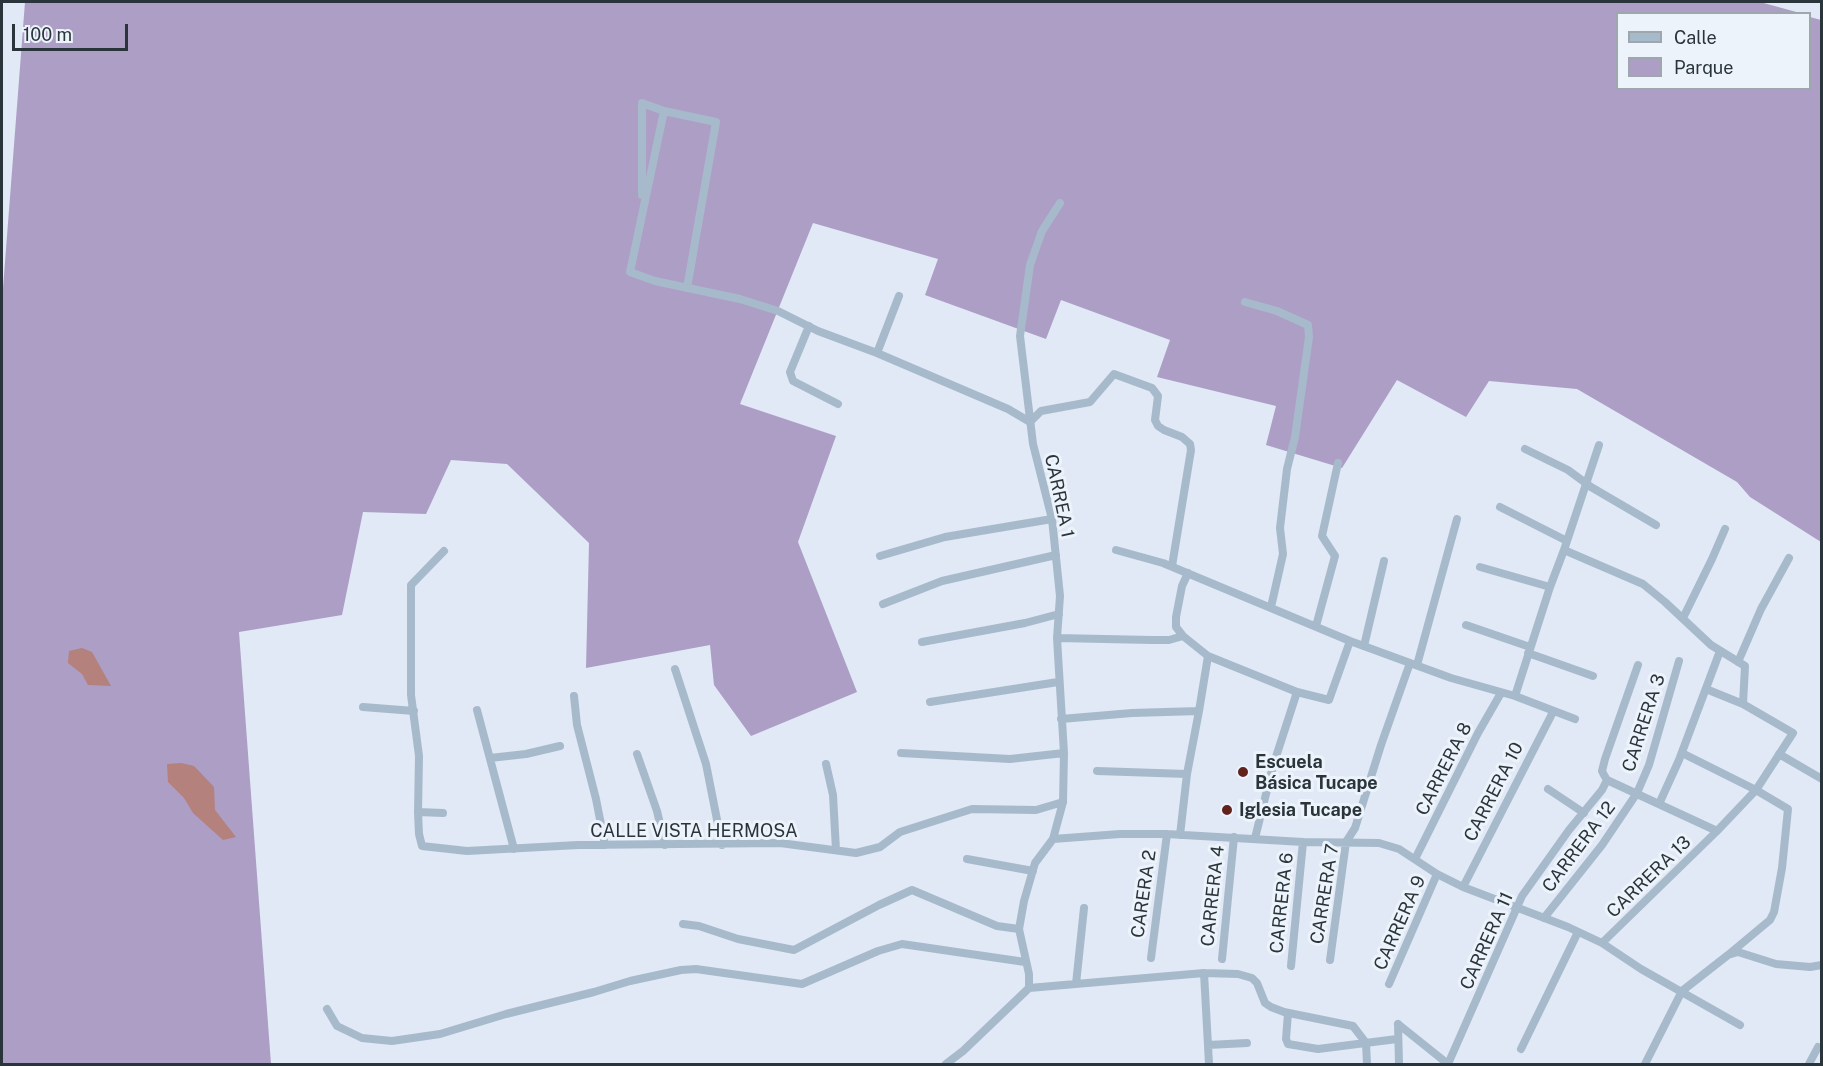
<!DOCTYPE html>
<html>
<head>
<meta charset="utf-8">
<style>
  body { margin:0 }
  #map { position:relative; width:1823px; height:1066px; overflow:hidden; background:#e0e9f5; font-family:"Public Sans",sans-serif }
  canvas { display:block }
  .frame { position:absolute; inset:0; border:3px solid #2a353b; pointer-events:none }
  .legend { position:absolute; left:1616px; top:12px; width:195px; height:78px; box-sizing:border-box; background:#edf3fb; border:2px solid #9fa7ae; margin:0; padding:8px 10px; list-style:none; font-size:18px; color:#2a353b }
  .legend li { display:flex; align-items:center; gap:12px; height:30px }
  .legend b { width:30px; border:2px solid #9fa7ae }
  .scale { position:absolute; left:12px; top:24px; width:116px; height:27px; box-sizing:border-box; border:3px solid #2a353b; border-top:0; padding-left:8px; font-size:18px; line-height:21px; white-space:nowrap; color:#2a353b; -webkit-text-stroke:4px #edf3fb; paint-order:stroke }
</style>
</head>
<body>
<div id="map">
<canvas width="1823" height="1066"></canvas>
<div class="frame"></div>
<ul class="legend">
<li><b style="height:8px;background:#a7bacb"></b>Calle</li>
<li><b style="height:16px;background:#ad9ec5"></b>Parque</li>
</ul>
<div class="scale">100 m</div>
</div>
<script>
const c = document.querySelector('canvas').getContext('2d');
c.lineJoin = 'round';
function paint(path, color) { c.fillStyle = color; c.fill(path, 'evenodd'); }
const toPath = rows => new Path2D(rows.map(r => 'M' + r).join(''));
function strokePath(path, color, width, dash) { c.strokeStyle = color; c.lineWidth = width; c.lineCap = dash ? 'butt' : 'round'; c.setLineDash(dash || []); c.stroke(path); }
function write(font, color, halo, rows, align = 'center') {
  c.font = font + ' "Public Sans",sans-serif'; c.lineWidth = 6; c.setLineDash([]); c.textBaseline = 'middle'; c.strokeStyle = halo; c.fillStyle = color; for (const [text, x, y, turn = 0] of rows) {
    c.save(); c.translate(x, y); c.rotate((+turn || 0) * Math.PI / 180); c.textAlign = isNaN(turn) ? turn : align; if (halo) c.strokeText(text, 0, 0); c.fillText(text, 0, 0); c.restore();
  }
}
const green = toPath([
  [25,2,1760,2,1800,13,1618,14,1618,88,1810,88,1810,17,1821,20,1821,542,1750,497,1737,482,1577,389,1489,381,1466,417,1397,380,1342,468,1266,445,1276,406,1157,377,1170,340,1061,300,1046,339,925,295,938,259,813,223,740,404,836,436,798,542,857,692,751,736,714,685,710,645,586,668,589,543,507,464,451,460,426,514,363,512,342,615,239,632,271,1064,2,1064,2,301]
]);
const water = toPath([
  [82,648,92,652,111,686,88,685,82,674,68,663,69,651],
  [181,763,194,766,214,787,215,810,236,837,223,840,193,813,184,798,168,782,167,764]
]);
const minor = toPath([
  [642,195,642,103,664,111],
  [687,288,716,122,664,111,630,272,655,281,740,299,778,311,818,331,877,353,1008,409,1030,422,1041,411,1090,402,1114,374,1152,388,1158,396,1155,420,1158,426,1164,430,1182,437,1190,444,1191,450,1172,566],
  [1245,302,1277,311,1308,325,1309,337,1295,437,1287,469,1280,528,1283,554,1271,607],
  [809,326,790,372,793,381,838,404],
  [877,353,899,296],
  [1525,449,1568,470,1591,487,1656,525],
  [1500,507,1567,541],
  [1116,550,1163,563,1350,641,1451,678,1515,696,1575,719],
  [1564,550,1643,584,1665,602,1711,645,1745,666,1743,704,1793,733,1756,790,1717,831,1602,943],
  [444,551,411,585,411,695,419,756,418,812,419,834,422,846,467,851,578,845,780,843,856,853,880,847,900,832,972,809,1036,810,1063,802],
  [880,556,945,537,1052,519],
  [1480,567,1550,587],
  [883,604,942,581,1056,555],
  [1683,618,1712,559,1725,529],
  [1466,625,1530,647],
  [1316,626,1335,556,1322,536,1338,463],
  [1183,636,1176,627,1176,617,1182,586,1188,573],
  [1057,638,1152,640,1169,640,1183,636,1208,656,1297,692,1329,700,1350,641],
  [922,642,1025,623,1059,614],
  [1364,646,1384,561],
  [1528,653,1593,676],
  [1738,662,1761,609,1789,558],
  [1417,665,1457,519],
  [1638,665,1605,759,1602,771,1604,775,1607,780,1717,831],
  [675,669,706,764,722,845],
  [1706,689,1743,704],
  [574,696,577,725,596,799,605,845],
  [1515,696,1550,587,1564,550,1599,445],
  [930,702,1058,682],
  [363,707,414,711],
  [477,710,514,849],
  [1061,719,1132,713,1199,711,1208,656],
  [901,753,1010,759,1064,753],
  [1682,753,1756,790,1788,809,1782,868,1774,912,1770,920,1728,955],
  [637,754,657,811,665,845],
  [1779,754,1822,779],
  [490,758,526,754,560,746],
  [826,764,833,795,836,850],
  [1097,771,1187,774,1180,835],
  [1187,774,1199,711],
  [1548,789,1584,813],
  [1659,804,1679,760,1720,651],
  [418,812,443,813],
  [1255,838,1273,766,1297,692],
  [1053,839,1120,834,1167,834,1303,842,1379,843,1399,849,1437,874,1463,887,1568,927,1602,943,1641,969,1740,1025],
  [967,859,1033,871],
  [1415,859,1478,733,1501,693],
  [1463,887,1553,712],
  [1544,918,1602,845,1637,793,1649,765,1679,661],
  [683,924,699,926,738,939,794,950,879,905,912,890,997,926,1019,929],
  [1151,958,1167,834],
  [1222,959,1234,837],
  [1330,960,1346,842,1355,828,1381,745,1410,663],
  [1291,966,1303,842],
  [1204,973,1238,974,1252,978,1257,983,1265,1003,1271,1007,1284,1012,1353,1026,1366,1043,1367,1064],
  [1076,984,1084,908],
  [1389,984,1437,874],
  [1029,988,1204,973,1209,1064],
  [327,1009,337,1026,362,1038,392,1041,440,1034,506,1014,594,992,630,981,681,970,696,969,802,984,878,951,902,944,1025,962],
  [1288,1013,1286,1039,1288,1044,1318,1049,1397,1039],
  [1398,1024,1448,1064,1522,896,1569,830,1602,790,1607,780],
  [1398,1024,1399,1064],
  [1208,1045,1247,1043],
  [1521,1049,1578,932],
  [946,1064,963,1051,1029,988,1029,974,1019,929,1024,901,1035,863,1053,839,1063,802,1064,753,1057,638,1060,596,1052,519,1033,444,1020,336,1030,265,1042,231,1060,203],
  [1645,1064,1682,991,1728,955,1738,952,1776,964,1810,967,1822,965],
  [1809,1064,1818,1047]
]);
const markers = [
  [1243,772,6,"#60231c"],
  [1227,810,6,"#60231c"]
];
const streetNames = [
  ["CARREA 1",1059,496,78],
  ["CARRERA 3",1644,723,-72],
  ["CARRERA 8",1444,769,-63],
  ["CARRERA 10",1494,792,-63],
  ["CALLE VISTA HERMOSA",694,831],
  ["CARRERA 12",1579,847,-53],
  ["CARRERA 13",1649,877,-44],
  ["CARERA 2",1144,894,-82],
  ["CARRERA 7",1325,894,-81],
  ["CARRERA 4",1213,896,-84],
  ["CARRERA 6",1282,903,-84],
  ["CARRERA 9",1400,923,-66],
  ["CARRERA 11",1487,941,-66]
];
const poiNames = [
  ["Escuela",1255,762],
  ["Básica Tucape",1255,783],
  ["Iglesia Tucape",1239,810]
];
paint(green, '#ad9ec5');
paint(water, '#b4817d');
strokePath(minor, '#a7bacb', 8);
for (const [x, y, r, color] of markers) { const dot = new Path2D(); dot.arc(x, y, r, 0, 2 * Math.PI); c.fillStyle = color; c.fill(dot); strokePath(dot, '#edf3fb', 2); }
write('18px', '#2a353b', '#edf3fb', streetNames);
write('bold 18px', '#2a353b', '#edf3fb', poiNames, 'left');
</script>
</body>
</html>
